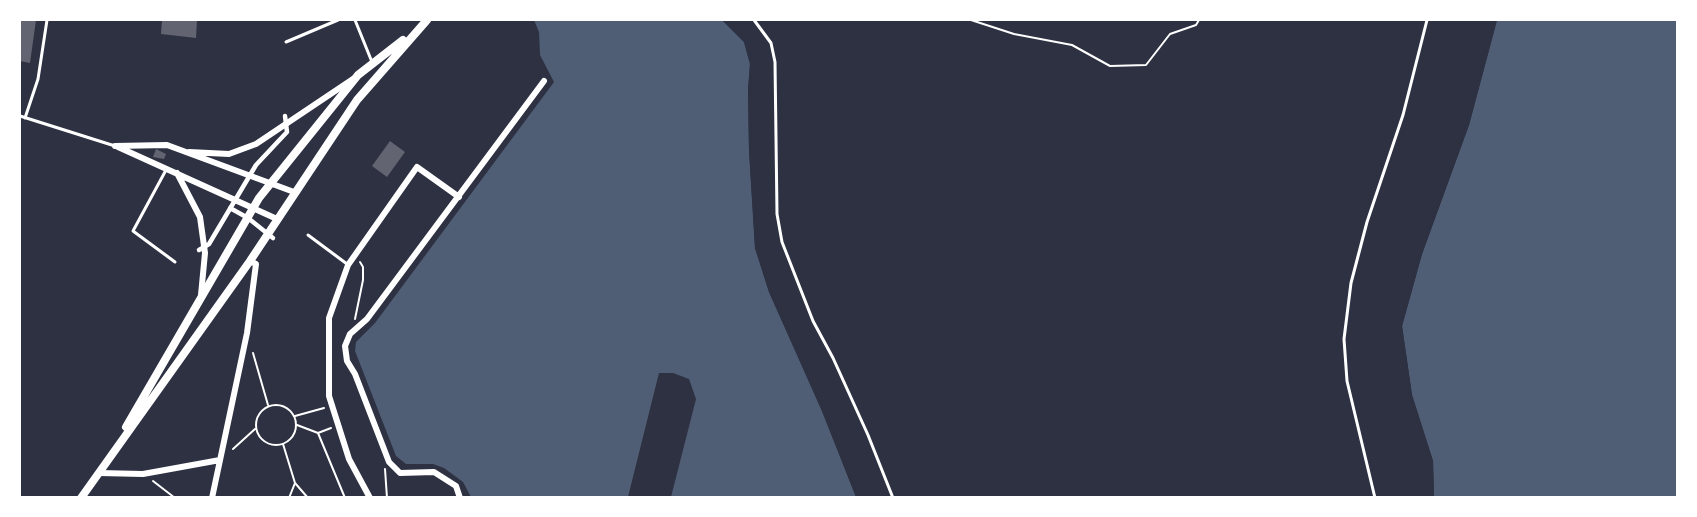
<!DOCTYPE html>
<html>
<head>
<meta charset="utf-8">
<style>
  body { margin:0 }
  #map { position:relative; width:1697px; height:517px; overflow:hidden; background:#2d3142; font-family:Barlow,sans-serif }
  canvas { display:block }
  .frame { position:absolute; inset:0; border:21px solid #fff; pointer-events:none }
</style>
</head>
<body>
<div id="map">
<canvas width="1697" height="517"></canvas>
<div class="frame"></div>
</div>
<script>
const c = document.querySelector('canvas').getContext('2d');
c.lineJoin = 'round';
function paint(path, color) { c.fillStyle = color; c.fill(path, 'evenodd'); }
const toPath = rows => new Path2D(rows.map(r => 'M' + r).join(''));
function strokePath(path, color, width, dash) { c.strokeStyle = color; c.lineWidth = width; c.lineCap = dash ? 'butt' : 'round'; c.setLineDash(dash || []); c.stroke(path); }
const water = toPath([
  [534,20,722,20,744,42,750,64,748,90,749,150,755,248,769,292,822,411,856,497,671,497,696,399,689,379,673,373,659,373,628,497,471,497,463,482,444,468,433,464,406,464,396,456,355,351,356,342,375,323,554,82,540,55,539,32],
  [1497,20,1677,20,1677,497,1434,497,1433,461,1412,395,1402,326,1422,254,1469,125]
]);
const pier = toPath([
  [722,20,727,20,733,25,747,40,753,63,751,90,752,150,758,247,771,291,825,410,859,498,856,497,822,411,769,292,755,248,749,150,748,90,750,64,744,42],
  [1494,20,1497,20,1469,125,1422,254,1402,326,1412,395,1433,461,1434,497,1431,498,1430,461,1409,395,1399,325,1420,253,1466,124]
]);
const building = toPath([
  [20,20,36,20,30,63,20,61],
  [162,20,197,20,196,38,161,34],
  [390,141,405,152,387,177,372,166],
  [156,149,166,154,164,159,153,157]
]);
const path = toPath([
  [971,20,1014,34,1072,45,1110,66,1146,65,1170,34,1196,25,1199,20],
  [355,319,363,280,363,267,360,262],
  [253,353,268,405],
  '256 425a20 20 0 1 1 40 0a20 20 0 1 1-40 0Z',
  [295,416,324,408],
  [297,425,318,433,331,428],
  [318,433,345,498],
  [283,444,295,483,289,498],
  [233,449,255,429],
  [385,469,387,498],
  [153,481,175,498],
  [295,483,308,498]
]);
const service = toPath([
  [355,20,372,62],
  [754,20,771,43,775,62,777,214,782,242,813,321,833,358,868,435,893,498],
  [286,42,338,20],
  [20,116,115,146],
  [25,118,38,79,47,20],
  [166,170,133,231,175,262],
  [308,235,347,264],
  [1375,498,1347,381,1344,339,1351,283,1367,222,1403,115,1427,20]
]);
const pedestrian = toPath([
  [230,208,248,218,273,238],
  [199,250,209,244,256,165,287,132,285,116]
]);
const minor = toPath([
  [115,146,167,145,294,192],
  [118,147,277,219],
  [189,152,229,154,256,144,353,79],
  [177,173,200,217,205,253,201,295],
  [99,473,143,474,220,460],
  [212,498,247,333,256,264,250,261],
  [370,498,349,459,329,396,329,318,348,265,417,167,459,197],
  [460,498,456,486,434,472,400,473,389,462,355,374,347,361,345,346,350,334,367,319,544,81]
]);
const secondary = toPath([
  [126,427,259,198,358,75,403,40],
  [81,498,250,261,357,100,427,20]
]);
paint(water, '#4f5d75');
paint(pier, '#2d3142');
paint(building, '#626471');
strokePath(path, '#fff', 2);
strokePath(service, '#fff', 3);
strokePath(pedestrian, '#fff', 4.5);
strokePath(minor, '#fff', 6);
strokePath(secondary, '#fff', 8);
</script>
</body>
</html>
